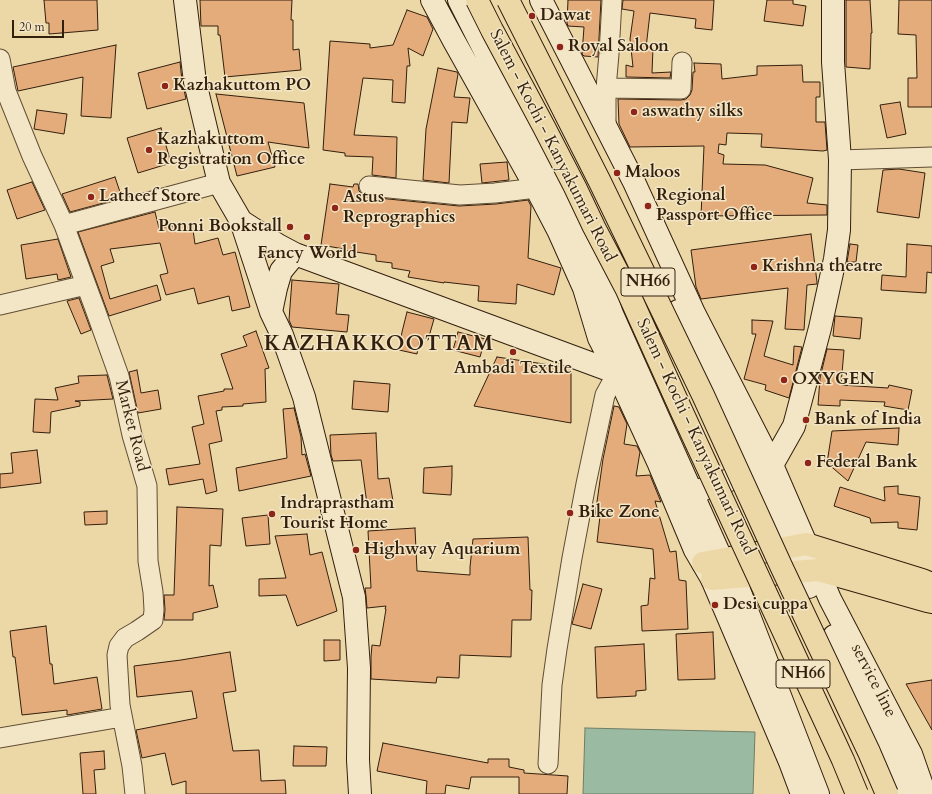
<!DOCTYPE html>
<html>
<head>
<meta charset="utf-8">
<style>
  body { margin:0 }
  #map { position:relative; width:932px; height:794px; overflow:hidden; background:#ecd8a7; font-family:Cardo,serif }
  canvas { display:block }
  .scale { position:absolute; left:12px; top:20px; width:52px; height:18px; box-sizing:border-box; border:2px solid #321f0d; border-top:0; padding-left:5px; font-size:12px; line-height:14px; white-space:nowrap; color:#321f0d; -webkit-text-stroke:3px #f3e6c6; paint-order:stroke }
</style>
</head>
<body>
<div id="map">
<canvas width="932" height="794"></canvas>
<div class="scale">20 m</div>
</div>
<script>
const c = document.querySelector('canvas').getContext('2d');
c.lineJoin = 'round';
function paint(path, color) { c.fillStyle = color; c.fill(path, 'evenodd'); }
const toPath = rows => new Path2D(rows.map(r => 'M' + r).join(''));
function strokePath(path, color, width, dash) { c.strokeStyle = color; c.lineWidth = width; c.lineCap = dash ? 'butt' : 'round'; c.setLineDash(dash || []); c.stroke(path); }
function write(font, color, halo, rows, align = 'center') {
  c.font = font + ' Cardo,serif'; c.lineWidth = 3; c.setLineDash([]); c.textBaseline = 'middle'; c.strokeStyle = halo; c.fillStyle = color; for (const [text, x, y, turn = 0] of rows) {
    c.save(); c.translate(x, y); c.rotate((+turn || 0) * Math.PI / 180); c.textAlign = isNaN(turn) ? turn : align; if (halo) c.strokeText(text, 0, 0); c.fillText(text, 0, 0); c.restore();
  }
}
const water = toPath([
  [585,728,755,732,753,794,583,794,585,728]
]);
const building = toPath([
  [44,0,97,0,98,30,49,34,49,23,46,23,44,0],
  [200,0,292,0,291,20,293,20,293,50,299,49,301,70,225,77,220,35,218,35,218,26,201,26,200,0],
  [568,0,601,0,598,57,584,56,582,54,584,27,568,26,567,23,568,0],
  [623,0,714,0,712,30,695,28,696,19,650,13,646,48,653,48,652,73,671,72,670,78,626,77,626,65,633,67,630,39,634,11,622,9,623,0],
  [767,0,793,0,793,4,806,6,803,26,764,21,767,0],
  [846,0,870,0,872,33,871,33,870,69,846,67,846,0],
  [899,0,932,0,932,107,908,107,908,78,917,78,916,35,898,34,899,0],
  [407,10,427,17,433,29,423,56,408,48,410,66,407,66,405,103,392,102,393,80,363,78,354,135,397,137,396,178,372,175,373,157,345,156,345,153,323,150,330,41,370,44,370,48,393,45,407,10],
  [116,45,111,118,81,116,83,77,18,91,13,67,116,45],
  [180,62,182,81,177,82,177,90,184,90,186,99,147,109,138,73,180,62],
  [694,63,721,64,722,79,757,75,757,66,802,65,803,82,820,82,820,97,816,97,816,122,825,122,827,150,823,151,761,147,762,134,727,133,726,145,719,144,718,153,724,155,723,164,765,165,813,178,807,203,827,205,827,215,701,216,704,146,630,147,619,124,618,99,681,100,686,99,690,95,692,90,693,72,695,72,694,63],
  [438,68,457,72,458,74,454,97,470,98,467,123,452,122,449,183,423,180,426,129,438,68],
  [216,94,304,103,309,148,268,142,275,167,237,176,216,94],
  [900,102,906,134,887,138,880,105,900,102],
  [37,110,67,114,64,134,34,129,37,110],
  [161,128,171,163,138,173,127,138,161,128],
  [507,162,509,180,482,183,480,164,507,162],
  [899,169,925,173,919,218,877,212,883,170,899,169],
  [115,177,122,198,70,212,62,194,115,177],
  [32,182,45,210,17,219,7,190,32,182],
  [330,184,353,187,354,184,358,184,359,191,363,195,368,197,459,206,496,204,528,200,531,206,528,258,561,268,554,295,517,284,516,304,478,301,479,286,444,282,444,283,408,277,410,271,392,268,392,263,376,261,376,255,343,250,344,249,321,245,330,184],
  [155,212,159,228,192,223,195,244,218,238,223,255,235,252,250,307,232,311,229,296,198,304,194,288,166,295,160,275,168,273,160,243,110,249,114,262,101,266,110,299,157,285,161,300,109,316,78,232,155,212],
  [811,234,817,282,817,284,807,285,804,330,785,329,788,288,701,299,696,287,691,250,811,234],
  [58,239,71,277,58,280,57,274,26,279,21,245,58,239],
  [850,244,858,245,856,262,847,262,850,244],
  [907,244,932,246,932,273,927,272,926,293,881,290,882,275,906,277,907,244],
  [292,280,339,284,336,314,349,315,347,332,292,327,289,320,292,280],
  [79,298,91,330,81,334,67,301,79,298],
  [407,312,434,319,428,340,420,337,417,354,399,350,402,332,407,312],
  [835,316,862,318,860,339,833,336,835,316],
  [752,320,773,321,764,356,793,365,794,346,802,347,789,398,765,390,766,385,744,379,756,334,752,334,752,320],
  [256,331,269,368,265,369,266,402,243,404,243,406,222,407,222,410,216,411,222,441,209,444,217,491,206,494,203,479,169,485,166,469,200,464,192,427,204,424,198,396,224,391,224,389,233,389,221,354,247,346,243,336,256,331],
  [458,332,485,339,480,357,453,350,458,332],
  [827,349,844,350,841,385,888,388,889,385,912,390,908,410,884,406,885,402,840,400,840,406,818,405,820,378,827,349],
  [497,357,564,367,571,369,571,423,474,406,497,357],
  [137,370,141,393,158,390,161,409,138,413,129,372,137,370],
  [107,375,113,399,75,401,80,402,80,406,51,412,50,433,33,432,35,399,58,400,55,388,79,383,78,376,107,375],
  [354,381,390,384,388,412,352,409,354,381],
  [614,406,619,407,627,424,624,444,637,446,640,452,636,476,650,475,661,502,655,501,670,552,676,551,679,580,686,581,688,629,642,631,641,606,648,605,650,578,655,579,653,549,597,542,600,516,595,516,603,459,614,406],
  [294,408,301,437,302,455,305,454,311,476,239,491,236,468,287,458,283,409,294,408],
  [899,428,898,445,866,442,848,481,827,463,832,431,899,428],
  [376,433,378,479,389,478,393,501,367,504,361,460,333,461,331,455,330,435,376,433],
  [37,450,41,483,0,488,0,474,13,473,11,453,37,450],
  [452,466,452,476,451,495,423,493,424,468,452,466],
  [898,486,898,494,920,497,917,530,898,528,898,522,871,523,870,518,834,506,840,487,885,501,884,487,898,486],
  [177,507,223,509,221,546,210,545,209,586,213,585,218,607,193,613,193,620,164,620,165,610,164,595,174,595,177,507],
  [107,511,107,524,85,525,84,512,107,511],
  [268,515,270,544,246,546,242,518,268,515],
  [415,528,417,571,470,575,470,567,473,539,528,537,530,590,532,590,531,620,512,620,511,657,460,655,459,678,437,677,436,683,371,679,371,657,372,645,380,646,386,609,385,609,386,606,367,608,366,596,365,588,371,588,368,531,415,528],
  [307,534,310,555,322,552,337,611,297,626,286,595,259,596,259,579,286,578,275,536,307,534],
  [583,584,602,589,591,629,572,624,583,584],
  [46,626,50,664,52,664,54,684,97,677,102,709,67,715,67,710,22,715,15,657,13,657,10,631,46,626],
  [713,632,715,679,678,680,676,634,713,632],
  [324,640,340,640,340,660,324,661,324,640],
  [644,644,646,690,636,691,636,696,597,698,595,647,644,644],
  [230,652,236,691,223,693,233,751,259,750,261,781,285,780,286,794,186,794,186,781,172,785,165,753,142,758,136,730,197,718,192,691,137,697,134,666,181,660,230,652],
  [932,680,932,730,906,684,932,680],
  [383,743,488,763,488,759,509,759,509,767,524,770,524,773,568,776,567,794,519,794,519,777,471,777,469,789,446,785,445,794,426,794,427,781,377,771,383,743],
  [294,746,327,747,326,766,293,766,294,746],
  [104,751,105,769,94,770,96,794,83,794,80,753,104,751]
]);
const street = toPath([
  [0,59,6,91,32,156,64,225,95,309,119,376,132,435,147,486,148,561,153,592,154,610,153,620,137,631,125,638,119,646,117,655,120,705,132,766,135,794],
  [606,88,681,89,682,62],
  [606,128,606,88,609,54,612,0],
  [840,160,932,157],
  [369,186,460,195,495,193,536,188],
  [64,225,219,183],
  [0,305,86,285],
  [0,738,122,717],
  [548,764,552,685,557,649,572,558,586,484,605,395,617,373]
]);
const secondary = toPath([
  [185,0,195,82,219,183,241,221,271,312,282,335,304,397,354,597,359,668,358,760,360,794],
  [432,0,454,41,536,188,559,232,584,288,599,338,617,373,659,464,695,550,712,579,790,762,802,794],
  [459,0,555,189,594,263,612,314,722,560,734,577,818,794],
  [541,0,634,182,694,313,772,465,830,599,911,754,925,794],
  [241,221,278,245,295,254,617,373],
  [678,311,714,392,757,478,788,547,809,587],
  [271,312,276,288,281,271,295,254],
  [698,491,772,465,794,426,820,328,835,259,839,230,840,160,833,62,833,0],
  [834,636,905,794]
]);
const primary = toPath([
  [703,563,806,544,922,580,932,584],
  [712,579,818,570,927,601,932,602]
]);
const highwayBridge = toPath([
  [477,0,492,30,544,127,575,187,594,227,627,290,682,412,843,760,857,794],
  [508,0,600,182,703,395,782,568,869,752,887,794]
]);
const markers = [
  [532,16,4,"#8f2418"],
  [560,47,4,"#8f2418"],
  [165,86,4,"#8f2418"],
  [634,112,4,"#8f2418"],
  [149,150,4,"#8f2418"],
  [617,173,4,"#8f2418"],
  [91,197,4,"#8f2418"],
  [648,206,4,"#8f2418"],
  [335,208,4,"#8f2418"],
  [290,227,4,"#8f2418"],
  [307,237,4,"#8f2418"],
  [754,267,4,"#8f2418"],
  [513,352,4,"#8f2418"],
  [784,380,4,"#8f2418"],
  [806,420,4,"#8f2418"],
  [808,463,4,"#8f2418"],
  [570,513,4,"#8f2418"],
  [272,514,4,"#8f2418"],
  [356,550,4,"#8f2418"],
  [715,605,4,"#8f2418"]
];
const shields = [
  [648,282,54],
  [803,674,54]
];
const shieldNames = [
  ["NH66",648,282],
  ["NH66",803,674]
];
const poiNames = [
  ["Dawat",540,16],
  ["Royal Saloon",568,47],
  ["Kazhakuttom PO",173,86],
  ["aswathy silks",642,112],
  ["Kazhakuttom",157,140],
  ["Registration Office",157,160],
  ["Maloos",625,173],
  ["Regional",656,196],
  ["Passport Office",656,216],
  ["Latheef Store",99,197],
  ["Astus",343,198],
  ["Reprographics",343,218],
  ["Ponni Bookstall",282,227,"right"],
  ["Fancy World",307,254,"center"],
  ["Krishna theatre",762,267],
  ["Ambadi Textile",513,369,"center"],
  ["OXYGEN",792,380],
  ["Bank of India",814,420],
  ["Federal Bank",816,463],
  ["Indraprastham",280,504],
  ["Tourist Home",280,524],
  ["Bike Zone",578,513],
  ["Highway Aquarium",364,550],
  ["Desi cuppa",723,605]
];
const streetNames = [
  ["Salem - Kochi - Kanyakumari Road",552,146,63],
  ["Market Road",131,426,76],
  ["Salem - Kochi - Kanyakumari Road",695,437,65],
  ["service line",873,681,63]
];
const districtNames = [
  ["KAZHAKKOOTTAM",379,345]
];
paint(water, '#9abba2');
strokePath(water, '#707d66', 1);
paint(building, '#e5ac7b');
strokePath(building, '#321f0d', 1);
strokePath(street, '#604d34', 21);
strokePath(secondary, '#321f0d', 24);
strokePath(primary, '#321f0d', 24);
strokePath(street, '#f3e6c6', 19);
strokePath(secondary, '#f3e6c6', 22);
strokePath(primary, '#ecd8a7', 22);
strokePath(highwayBridge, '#321f0d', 24, []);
strokePath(highwayBridge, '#ecd8a7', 22);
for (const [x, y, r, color] of markers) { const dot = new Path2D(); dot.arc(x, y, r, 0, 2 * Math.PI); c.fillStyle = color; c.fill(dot); strokePath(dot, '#f3e6c6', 1.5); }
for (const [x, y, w] of shields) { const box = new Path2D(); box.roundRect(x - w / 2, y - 14, w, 28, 3); c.fillStyle = '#f3e6c6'; c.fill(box); strokePath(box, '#321f0d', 1); }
write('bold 16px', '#321f0d', null, shieldNames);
write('bold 17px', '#321f0d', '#f3e6c6', poiNames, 'left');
write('17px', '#321f0d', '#f3e6c6', streetNames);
c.letterSpacing = '1px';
write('bold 21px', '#321f0d', '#f3e6c6', districtNames);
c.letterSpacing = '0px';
</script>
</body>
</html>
